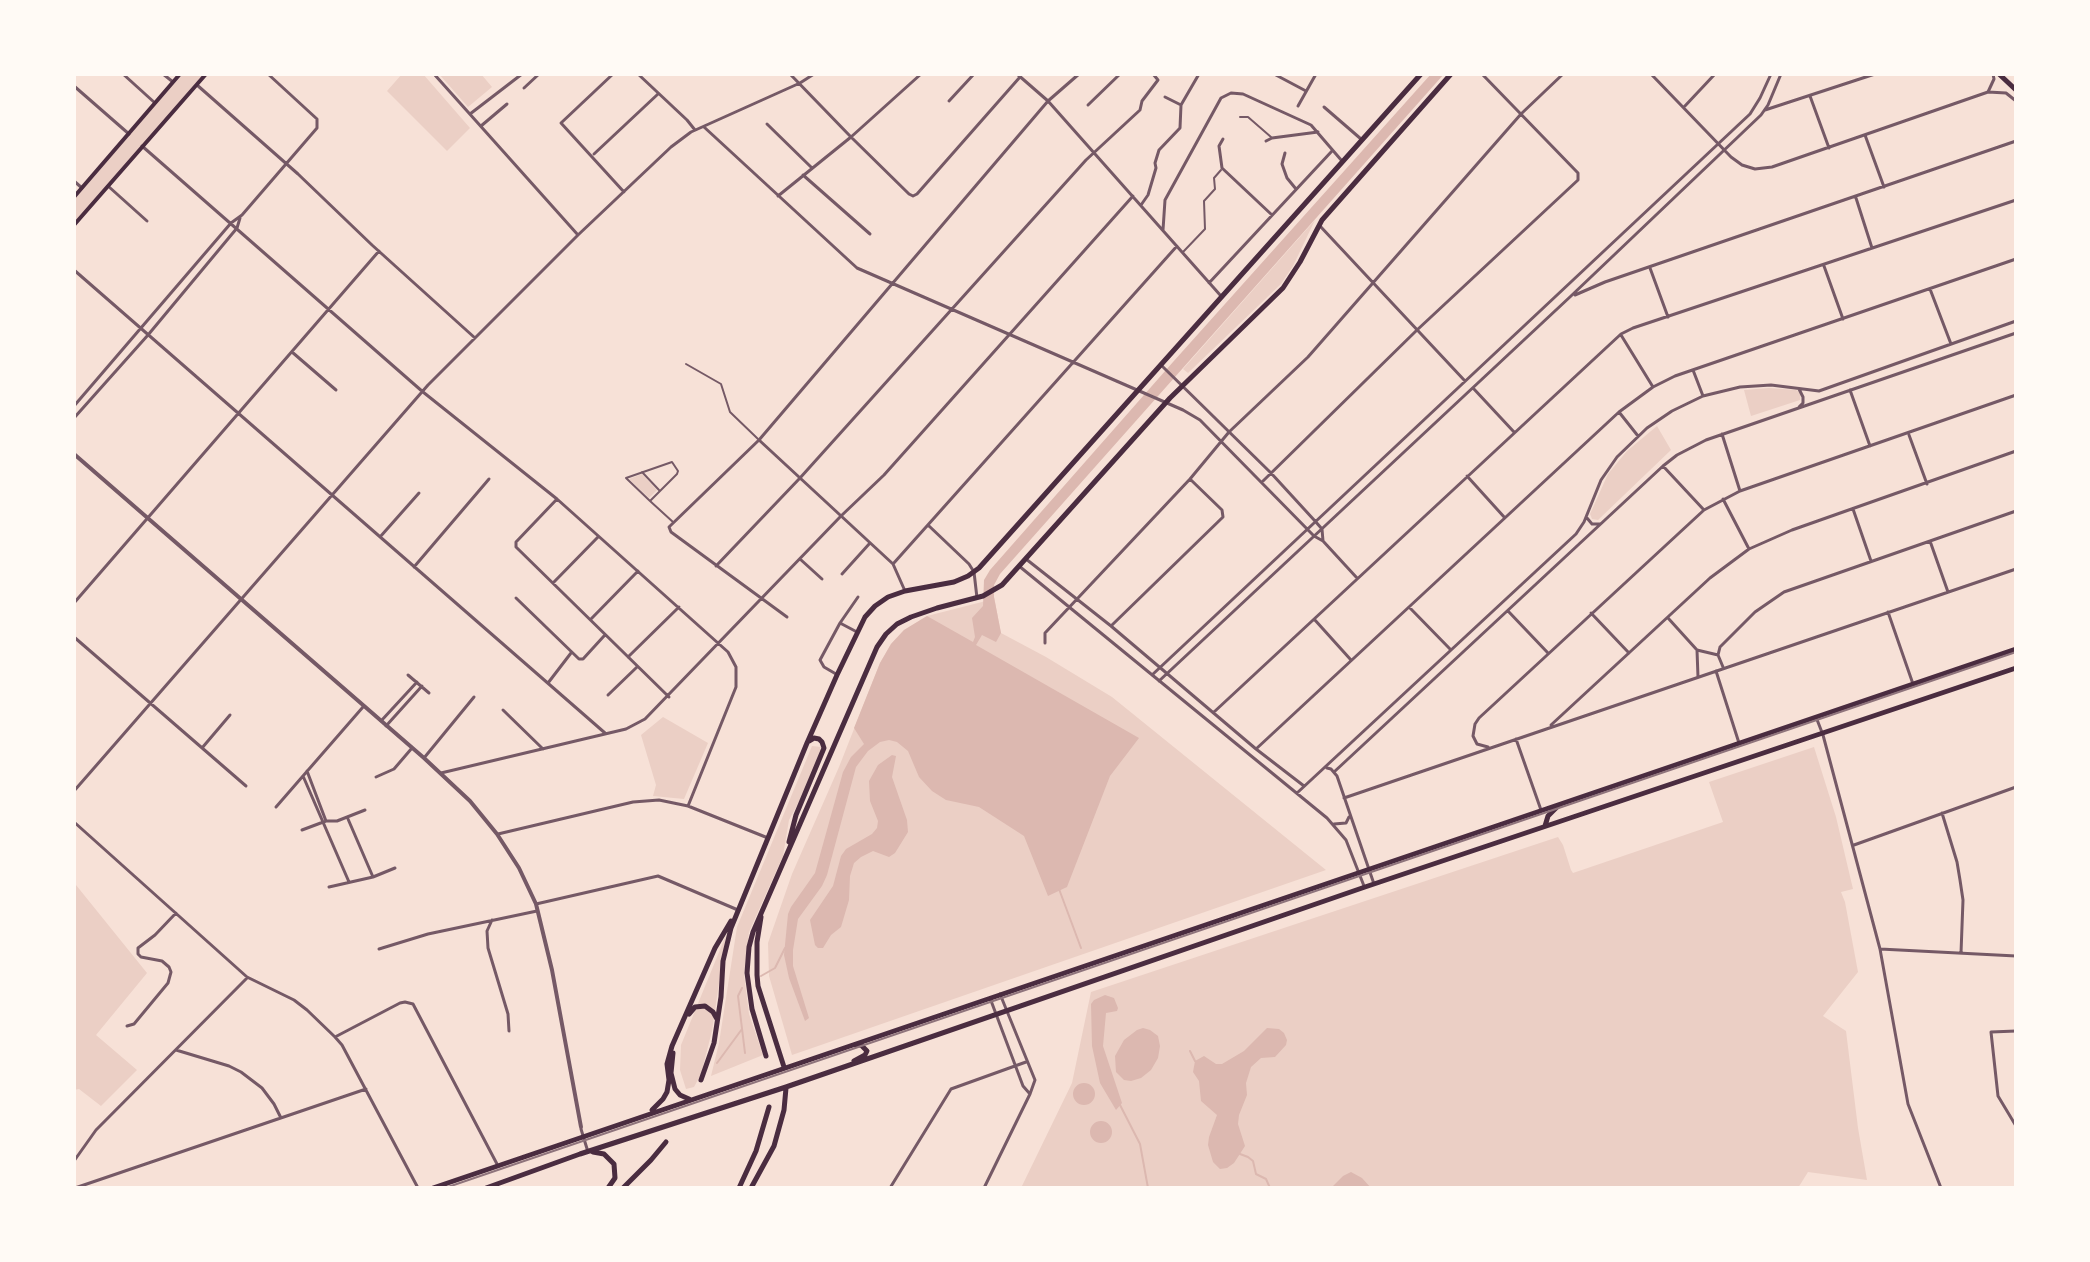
<!DOCTYPE html>
<html>
<head>
<meta charset="utf-8">
<style>
  body { margin:0 }
  #map { position:relative; width:2090px; height:1262px; overflow:hidden; background:#f7e1d7; font-family:Montserrat,sans-serif }
  canvas { display:block }
  .frame { position:absolute; inset:0; border:76px solid #fffaf5; pointer-events:none }
</style>
</head>
<body>
<div id="map">
<canvas width="2090" height="1262"></canvas>
<div class="frame"></div>
</div>
<script>
const c = document.querySelector('canvas').getContext('2d');
c.lineJoin = 'round';
function paint(path, color) { c.fillStyle = color; c.fill(path, 'evenodd'); }
const toPath = rows => new Path2D(rows.map(r => 'M' + r).join(''));
function strokePath(path, color, width, dash) { c.strokeStyle = color; c.lineWidth = width; c.lineCap = dash ? 'butt' : 'round'; c.setLineDash(dash || []); c.stroke(path); }
const green = toPath([
  [183,74,205,74,74,224,74,198],
  [402,74,423,74,470,128,447,151,387,91],
  [439,74,481,74,492,87,468,107],
  [1315,220,1293,266,1281,284,1188,373,1183,369],
  [1769,388,1796,390,1801,393,1800,400,1751,416,1744,390],
  [1657,426,1671,450,1598,520,1592,519,1590,514,1608,474,1627,451],
  [642,474,657,490,649,498,629,479],
  [994,597,1001,633,1046,657,1112,697,1326,870,792,1055,769,976,768,943,792,874,839,767,880,663,891,644,904,630,927,616,982,602],
  [663,717,708,743,684,799,653,796,656,785,641,735],
  [812,746,821,747,813,776,789,820,783,856,749,932,744,974,749,1014,763,1055,711,1076,719,1043,737,927],
  [1814,747,1836,817,1853,889,1841,892,1845,902,1858,972,1823,1016,1846,1031,1858,1128,1867,1180,1808,1172,1798,1188,1021,1188,1072,1083,1091,992,1558,837,1563,845,1571,870,1573,873,1723,822,1709,782],
  [74,885,76,885,147,973,96,1035,137,1070,101,1106,79,1089,74,1090],
  [726,935,712,1031,701,1074,694,1087,686,1089,680,1070,681,1045]
]);
const water = toPath([
  [1431,74,1444,74,1000,574,994,585,994,597,1001,633,996,642,982,635,976,645,1139,738,1110,776,1067,887,1048,896,1024,836,979,807,946,800,932,791,919,777,908,751,897,742,889,740,880,742,868,751,856,767,827,875,822,886,798,919,793,950,793,966,809,1018,805,1021,789,978,784,955,788,914,791,907,815,873,843,772,851,757,864,744,854,728,880,663,891,644,904,630,927,616,973,642,975,637,972,618,983,606,984,580,990,570,1173,362],
  [892,755,896,756,892,777,907,820,908,832,895,853,889,857,873,851,861,857,854,863,850,876,849,900,841,927,831,935,823,948,818,948,815,945,810,920,833,886,841,856,846,849,872,834,877,828,878,821,870,801,869,781,878,765],
  [1105,995,1114,998,1118,1008,1117,1011,1106,1013,1103,1046,1122,1103,1116,1110,1100,1083,1092,1046,1091,1004,1094,1000],
  [1143,1028,1150,1030,1158,1036,1160,1046,1158,1058,1151,1070,1141,1078,1131,1081,1124,1080,1116,1072,1115,1056,1124,1040,1137,1030],
  [1267,1028,1279,1029,1284,1033,1287,1040,1286,1045,1275,1057,1261,1058,1251,1067,1246,1083,1247,1095,1239,1115,1238,1124,1245,1146,1234,1163,1227,1168,1220,1169,1213,1162,1208,1145,1209,1137,1217,1115,1201,1101,1199,1081,1193,1072,1195,1061,1204,1056,1216,1064,1222,1064,1244,1051],
  '1073 1094a11 11 0 1 1 22 0a11 11 0 1 1-22 0Z',
  '1090 1132a11 11 0 1 1 22 0a11 11 0 1 1-22 0Z',
  [1351,1172,1362,1178,1371,1188,1331,1188,1343,1176]
]);
const stream = toPath([
  [1059,889,1081,948],
  [761,976,775,968,785,948],
  [742,988,738,996,745,1053],
  [1190,1051,1195,1061],
  [717,1063,742,1029],
  [1119,1103,1140,1144,1148,1188],
  [1240,1154,1248,1157,1253,1161,1256,1174,1266,1179,1270,1188]
]);
const service = toPath([
  [686,364,721,384,730,412,758,439]
]);
const pedestrian = toPath([
  [1240,117,1248,117,1271,137],
  [1183,252,1205,229,1204,201,1215,189,1214,178,1221,170],
  [642,472,659,490],
  [650,501,677,474,678,471,672,462,626,478,650,501,673,522]
]);
const minor = toPath([
  [123,74,155,103],
  [163,74,173,82],
  [434,74,578,235],
  [613,74,561,123,624,192],
  [638,74,687,120,695,130],
  [790,74,851,137,909,194,913,196,917,194,1020,77],
  [1017,74,1048,101,1221,296],
  [1274,74,1306,91],
  [1651,74,1731,157,1742,165,1755,169,1772,167,1988,92,2006,93,2016,101],
  [197,85,298,174,372,245,475,338],
  [74,86,129,134],
  [524,88,539,74],
  [1988,92,1994,79,1993,74],
  [1810,96,1829,148],
  [1165,97,1181,105],
  [949,101,974,74],
  [1088,105,1120,74],
  [1298,106,1316,74],
  [1324,107,1361,139],
  [1684,107,1715,74],
  [1765,110,1875,74],
  [470,114,522,74],
  [767,124,812,168],
  [481,126,507,104],
  [704,127,857,268,1183,410,1200,420,1314,536,1323,541,1357,578],
  [1865,135,1884,187],
  [1223,139,1219,146,1222,168,1272,215],
  [1266,141,1272,138,1318,132],
  [142,146,423,392,557,499,728,652,736,667,736,687,688,806],
  [1285,153,1282,164,1287,178,1296,189],
  [594,154,658,94],
  [803,175,870,234],
  [74,181,82,188],
  [108,186,147,221],
  [778,196,851,137,921,74],
  [1856,198,1872,248],
  [1141,205,1148,195,1156,168,1155,163,1159,150,1180,128,1181,105,1199,74],
  [1320,226,1465,381],
  [1163,230,1165,200,1221,98,1231,93,1243,94,1311,125,1342,161],
  [1824,266,1843,319],
  [1650,268,1668,317],
  [74,270,605,733],
  [1209,283,1332,151],
  [1930,289,1951,344],
  [1575,295,1605,282,2016,141],
  [1621,335,1653,387],
  [292,352,336,390],
  [1162,366,1271,473,1315,521,1322,529,1323,541],
  [1693,370,1703,396],
  [1473,388,1514,432],
  [1799,389,1803,397,1803,403,1799,407],
  [1850,390,1870,446],
  [74,406,231,223,242,215,317,128,317,119,268,74],
  [1619,412,1638,436],
  [74,418,148,335,237,228,240,218],
  [1722,434,1740,491],
  [1909,435,1927,484],
  [759,440,893,564,905,591],
  [1663,466,1704,510],
  [1467,476,1505,518],
  [1262,482,1417,330,1578,180,1578,173,1482,74],
  [557,499,516,542,516,547,669,697],
  [1723,499,1749,549],
  [1853,509,1871,561],
  [1587,518,1592,524,1600,524],
  [928,525,969,564,974,572,977,598],
  [380,537,419,493],
  [1930,541,1948,592],
  [800,559,822,579],
  [1026,559,1111,626,1256,749,1304,786],
  [893,564,1177,246],
  [716,566,800,478,1086,160,1140,110,1142,101,1158,80,1153,74],
  [1019,566,1327,818,1346,840,1364,886],
  [414,567,489,479],
  [842,574,870,543],
  [553,583,598,537],
  [516,598,579,659,583,659,604,636],
  [74,603,379,251],
  [1409,607,1451,650],
  [1508,611,1548,653],
  [1888,612,1913,684],
  [1591,613,1629,653],
  [787,617,671,532,669,527,759,440,1048,101,1079,74],
  [1668,618,1697,650,1718,655],
  [591,619,638,571],
  [1314,619,1351,660],
  [1111,626,1223,517,1222,510,1190,479],
  [857,632,840,623,858,597],
  [74,637,246,786],
  [1045,643,1045,633,1190,479,1229,432,1308,357,1521,114,1563,74],
  [1697,650,1698,677],
  [628,657,679,607],
  [1723,667,1718,655,1720,647,1755,612,1784,592,2016,511],
  [1716,671,1739,743],
  [836,674,824,667,820,660,840,623],
  [408,675,429,693],
  [1152,675,1750,114,1760,98,1771,74],
  [1159,681,1571,296,1761,115,1768,105,1781,74],
  [548,683,571,653],
  [608,695,637,667],
  [503,710,543,749],
  [1214,712,1621,334,1633,328,2016,200],
  [1816,717,1823,735,1880,949,1908,1104,1941,1188],
  [381,721,417,682],
  [1551,725,1710,578,1749,549,1792,530,2016,451],
  [386,726,422,686],
  [1516,739,1541,810],
  [1488,747,1477,744,1473,736,1475,724,1479,718,1704,510,1740,491,2016,395],
  [202,748,230,715],
  [1256,749,1619,412,1653,387,1675,376,2016,259],
  [424,758,474,697],
  [1327,768,1331,769,1337,776,1374,884],
  [307,771,326,821],
  [1334,772,1663,466,1677,455,1706,440,2016,333],
  [441,773,626,729,645,719,841,516,884,475,1133,196],
  [303,776,349,882],
  [376,777,394,769,412,748],
  [74,791,428,385,578,235,671,147,691,132,800,83,814,74],
  [1297,793,1576,534,1584,522,1601,480,1617,457,1647,428,1672,411,1703,396,1740,387,1771,385,1819,391,2016,321],
  [1344,798,2016,569],
  [276,807,363,707],
  [1942,813,1957,862,1960,880,1963,900,1961,953],
  [348,819,373,877],
  [74,822,247,977,294,1000,307,1010,335,1037,342,1045,418,1188],
  [1334,824,1346,823,1349,817],
  [302,830,326,821,337,821,365,810],
  [498,834,633,802,659,800,688,806,768,838],
  [1854,845,2016,787],
  [329,887,373,877,395,868],
  [536,904,658,876,738,910],
  [492,920,487,931,488,948,508,1014,509,1031],
  [379,949,428,934,537,911],
  [1880,949,2016,956],
  [990,998,1023,1086,1030,1094],
  [127,1026,134,1024,168,983,171,972,169,967,162,961,141,957,138,954,138,948,155,935,176,913],
  [2016,1031,1991,1032,1998,1096,2016,1126],
  [335,1037,400,1003,405,1002,413,1004,497,1164],
  [176,1050,229,1066,241,1072,262,1088,274,1104,281,1118],
  [581,1129,588,1152],
  [74,1161,96,1130,247,978],
  [75,1188,366,1089],
  [890,1188,951,1089,1026,1062],
  [984,1188,1030,1094,1035,1080,1000,994]
]);
const tertiary = toPath([
  [74,454,424,758,470,801,497,834,519,868,536,904,552,970,581,1127]
]);
const secondary = toPath([
  [74,197,180,74],
  [74,225,206,74]
]);
const primary = toPath([
  [1999,74,2016,90],
  [1545,826,1548,816,1559,805],
  [789,842,796,815,824,748,822,742,819,739,814,738,809,741],
  [761,917,757,942,757,975,758,986,784,1067],
  [689,1014,695,1007,705,1006,713,1012,717,1019],
  [673,1053,671,1073,675,1089,680,1095,689,1099],
  [766,1056,752,1009,747,973,749,947,753,932,877,647,886,634,897,624,911,617,937,608,983,596,1002,585,1170,398,1283,288,1300,262,1322,220,1451,74],
  [854,1061,865,1055,867,1051,861,1045,856,1045],
  [701,1080,714,1043,721,997,723,961,731,928,807,743,837,675,865,617,875,606,888,597,905,591,954,582,968,576,979,568,1421,74],
  [652,1110,663,1099,667,1092,669,1080,667,1064,672,1046,715,948,731,921],
  [593,1152,604,1154,614,1164,615,1178,608,1188],
  [433,1188,2016,649],
  [486,1188,580,1154,786,1087,1365,887,2016,668],
  [623,1188,651,1160,666,1142],
  [739,1188,756,1151,769,1107],
  [751,1188,774,1146,784,1110,786,1088]
]);
const rail = toPath([
  [445,1188,2016,652]
]);
paint(green, '#ebcfc5');
paint(water, '#dcb8b0');
strokePath(stream, '#dcb8b0', 2);
strokePath(service, '#755966', 2);
strokePath(pedestrian, '#755966', 2);
strokePath(minor, '#755966', 3);
strokePath(tertiary, '#755966', 4);
strokePath(secondary, '#4a2c40', 4);
strokePath(primary, '#4a2c40', 5);
strokePath(rail, '#8f747c', 2);
</script>
</body>
</html>
